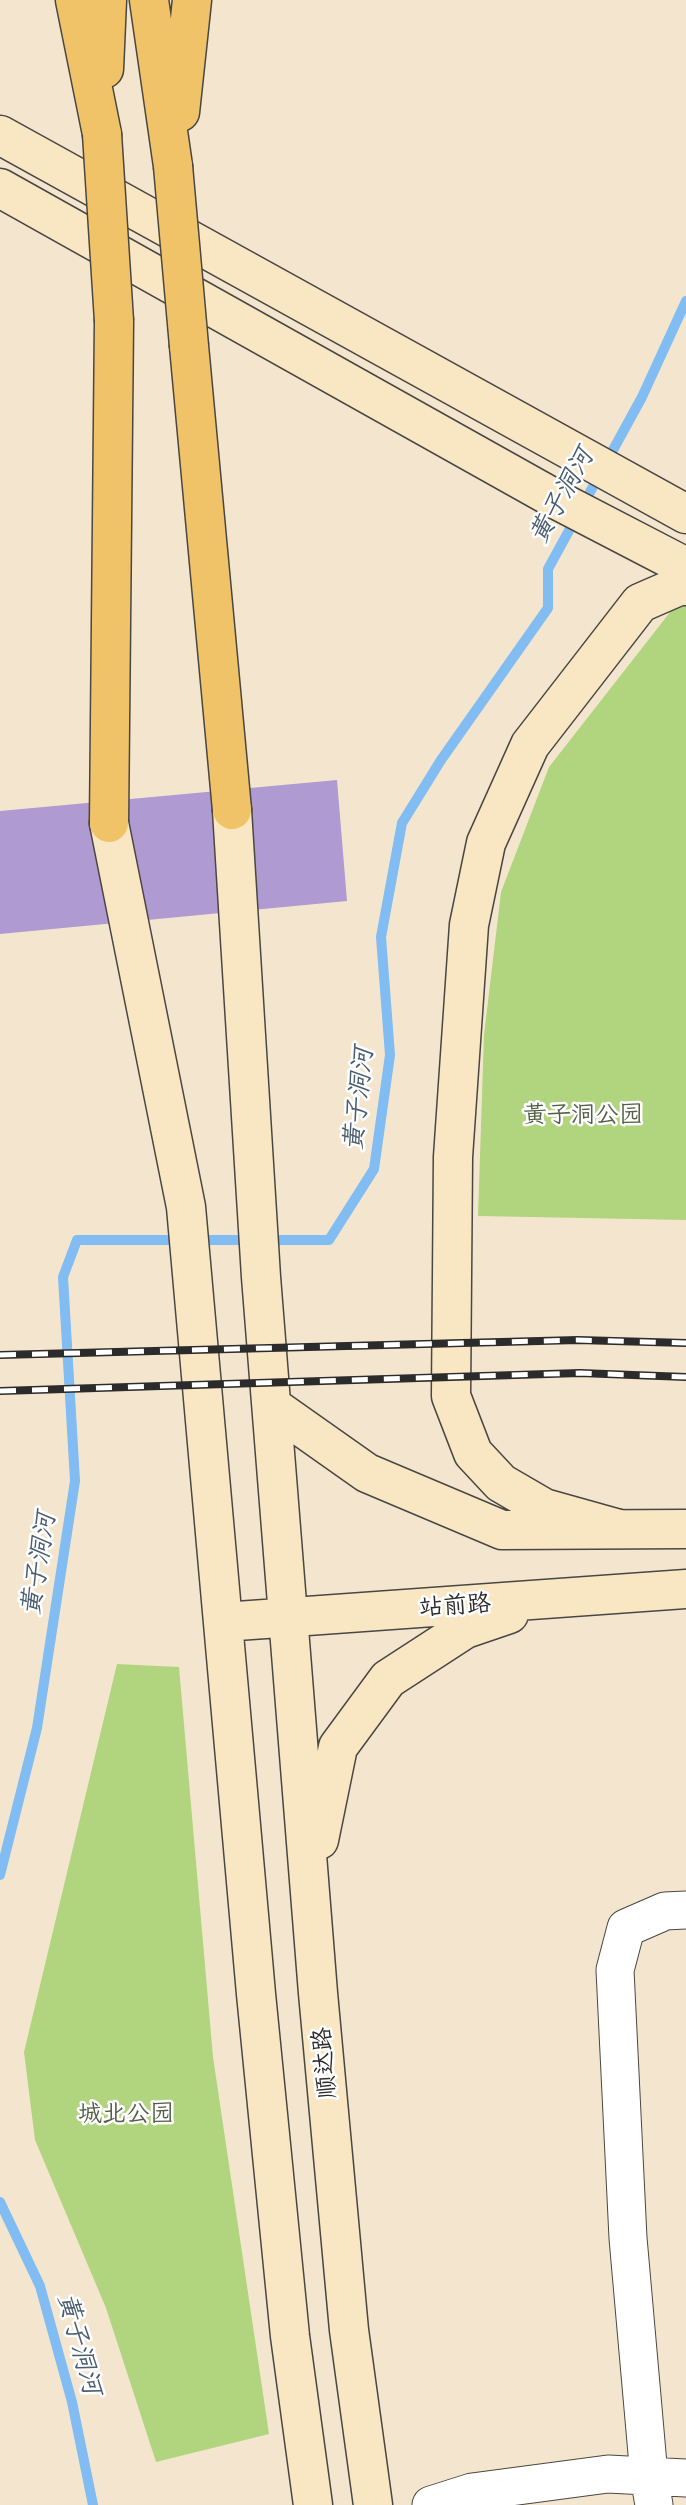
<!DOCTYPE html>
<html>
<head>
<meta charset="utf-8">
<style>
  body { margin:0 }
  canvas { display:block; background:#f4e6ce }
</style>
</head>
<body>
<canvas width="686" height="2505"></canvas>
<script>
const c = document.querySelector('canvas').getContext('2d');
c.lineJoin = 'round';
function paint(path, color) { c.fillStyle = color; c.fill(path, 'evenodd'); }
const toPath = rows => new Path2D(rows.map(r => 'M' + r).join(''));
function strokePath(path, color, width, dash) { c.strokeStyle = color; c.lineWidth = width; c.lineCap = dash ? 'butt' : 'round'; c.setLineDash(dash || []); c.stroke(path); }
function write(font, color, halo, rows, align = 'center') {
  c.font = font + ' "Comic Neue","LXGW WenKai TC",sans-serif'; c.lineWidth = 5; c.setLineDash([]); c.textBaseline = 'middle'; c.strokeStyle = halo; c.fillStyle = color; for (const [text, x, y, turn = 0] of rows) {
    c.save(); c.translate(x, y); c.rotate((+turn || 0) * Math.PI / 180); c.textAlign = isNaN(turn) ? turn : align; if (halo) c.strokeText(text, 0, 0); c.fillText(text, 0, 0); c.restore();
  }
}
const green = toPath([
  [678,602,686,606,686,1220,478,1216,484,1035,501,892,549,767],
  [117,1664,179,1667,213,2057,269,2434,156,2462,106,2308,35,2140,24,2052]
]);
const stream = toPath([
  [0,1875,37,1728,75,1481,63,1277,77,1240,329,1240,374,1169,390,1055,381,937,402,823,441,760,548,608,548,569,642,397,686,301],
  [0,2202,40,2286,72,2402,93,2505]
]);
const building = toPath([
  [337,780,347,901,0,934,0,811]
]);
const street = toPath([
  [431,2505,472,2492,608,2474,686,2478],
  [654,2505,649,2476,628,2238,615,1970,626,1928,665,1911,686,1910]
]);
const secondary = toPath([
  [0,135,686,514],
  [0,188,557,500,686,567],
  [232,810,261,1277,318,1993,349,2330,373,2505],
  [109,823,186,1207,256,1994,290,2336,313,2505],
  [272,1406,367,1473,502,1530,686,1529],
  [619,1529,544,1508,501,1483,473,1453,451,1396,453,1157,469,925,486,843,530,745,640,603,679,586,686,586],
  [223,1622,686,1589],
  [319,1840,338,1747,388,1679,465,1629,509,1614]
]);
const highway = toPath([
  [75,0,102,134],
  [149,0,173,166],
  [104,69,107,0],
  [180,112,192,0],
  [189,346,232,810],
  [109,823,114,321]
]);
const rail = toPath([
  [0,1355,578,1340,686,1343],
  [0,1391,580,1373,686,1377]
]);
const highwayBridge = toPath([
  [102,134,114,321],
  [173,166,189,346]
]);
const parkNames = [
  ["黄子洞公园",583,1115],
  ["城北公园",126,2114]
];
const streetNames = [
  ["站前路",455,1606,-4],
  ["顺达路",325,2063,-95]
];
const waterNames = [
  ["黄子洞河",562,496,-61],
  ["黄子洞河",359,1099,-84],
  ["黄子洞河",39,1564,-81],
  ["黄子洞河",79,2344,75]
];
paint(green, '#b0d57e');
strokePath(stream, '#81bcf3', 10);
paint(building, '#af9ad2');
strokePath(street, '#494743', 39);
strokePath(secondary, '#494743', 41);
strokePath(highway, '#494743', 41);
strokePath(street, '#fff', 37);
strokePath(secondary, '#f9e7c3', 38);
strokePath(highway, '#f1c369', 38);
strokePath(rail, '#2b2b2b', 8);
strokePath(rail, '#fff', 5, [16]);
strokePath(highwayBridge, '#494743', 41, []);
strokePath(highwayBridge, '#f1c369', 38);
write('24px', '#535e44', '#fff', parkNames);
write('24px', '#2b2b2b', '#fff', streetNames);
write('italic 26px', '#495e71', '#fff', waterNames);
</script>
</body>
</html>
